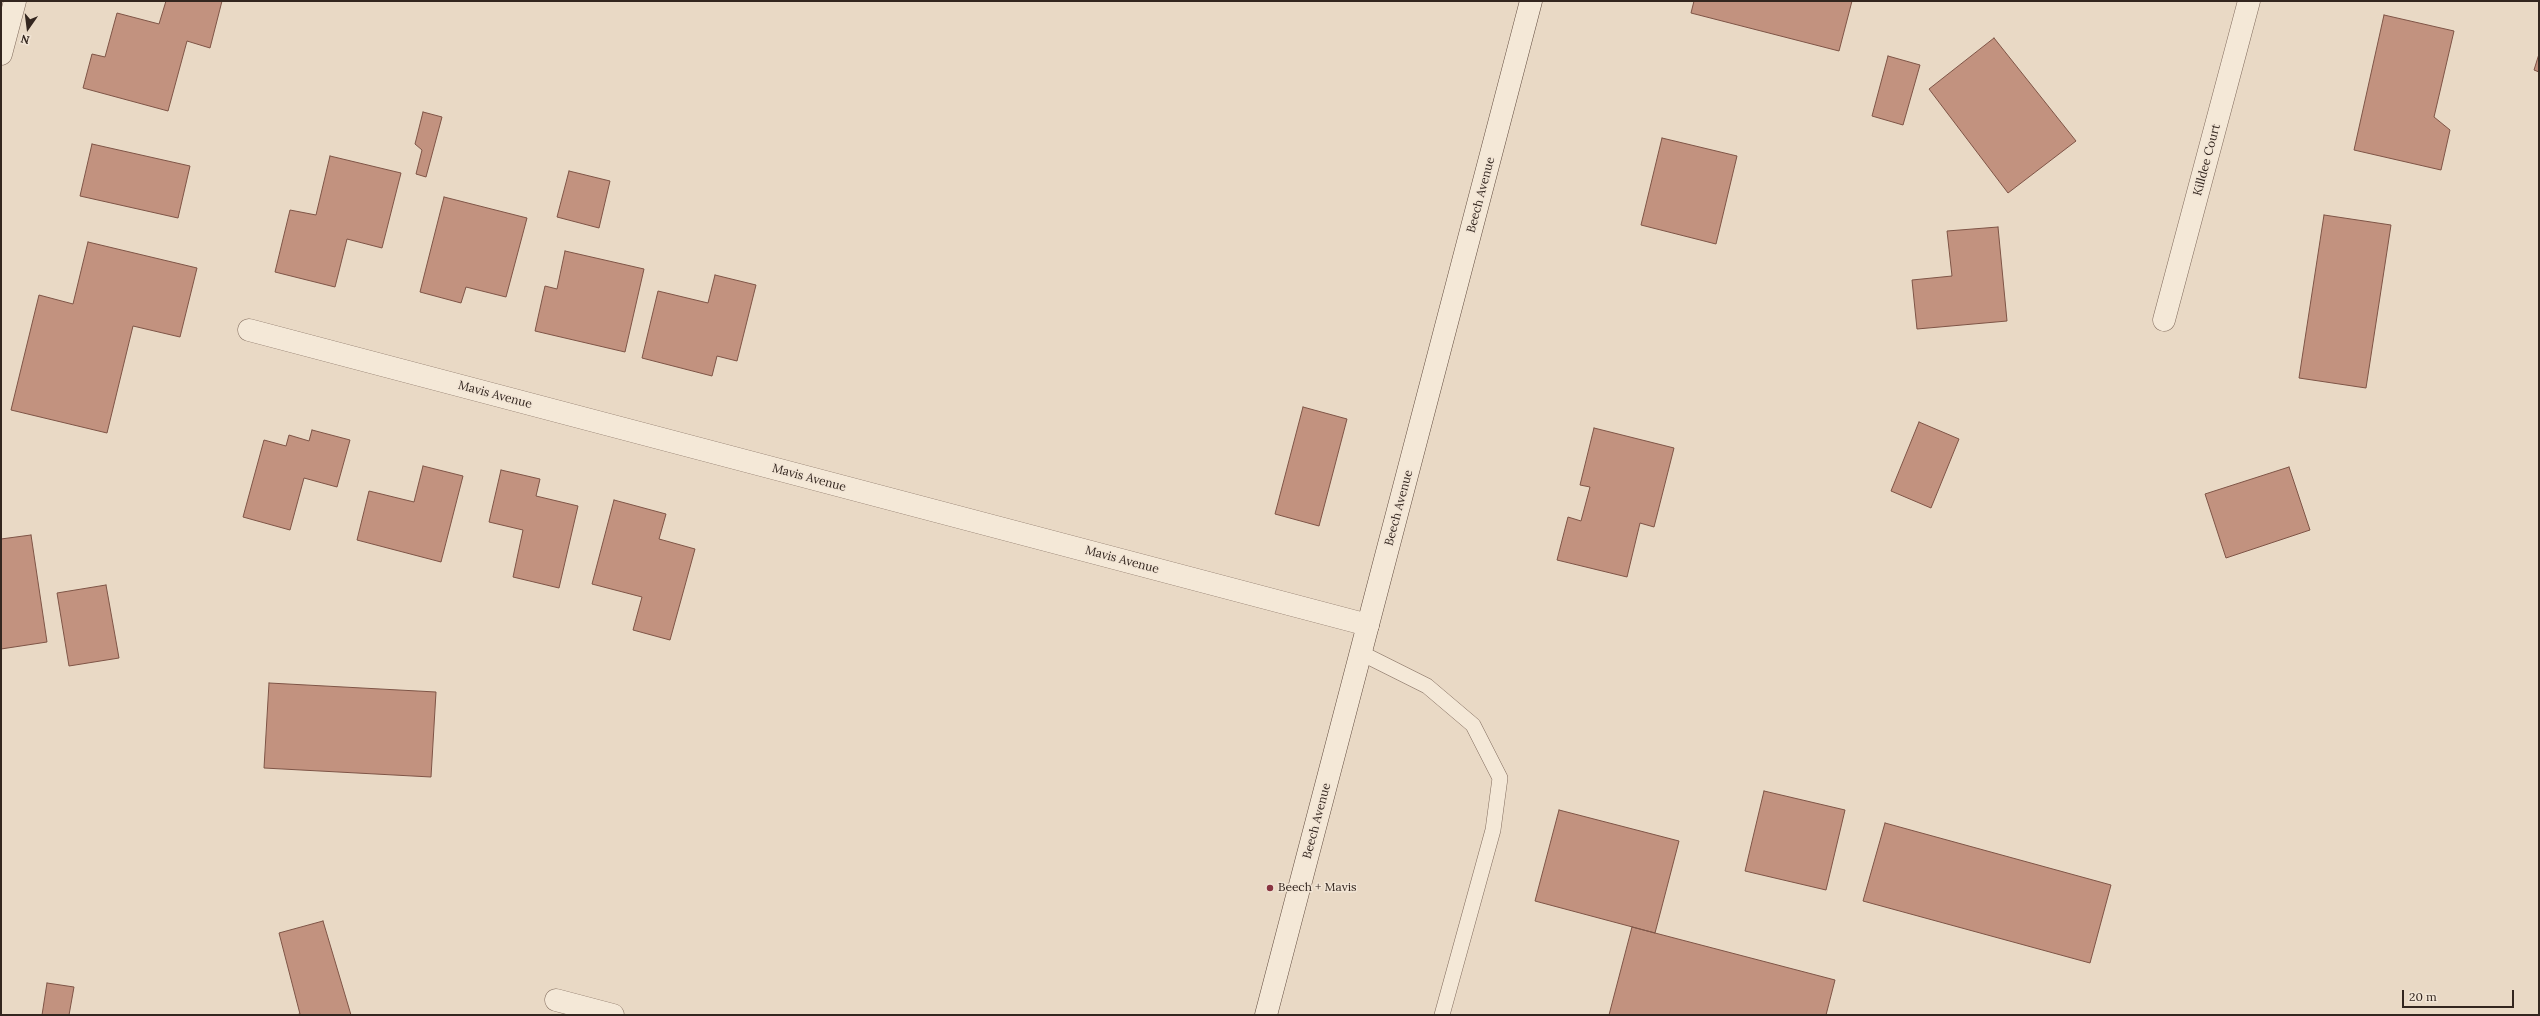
<!DOCTYPE html>
<html>
<head>
<meta charset="utf-8">
<style>
  body { margin:0 }
  #map { position:relative; width:2540px; height:1016px; overflow:hidden; background:#e9d9c5; font-family:Lora,serif }
  canvas { display:block }
  .frame { position:absolute; inset:0; border:2px solid #33261f; pointer-events:none }
  .north { position:absolute; left:8px; top:8px; width:40px; height:40px; -webkit-text-stroke:3px #f1e4d4; paint-order:stroke; rotate:194deg; font-size:11px; font-weight:700; line-height:16px; text-align:center; color:#33261f }
  .north::after { content:''; display:block; margin:auto; width:14px; height:18px; background:#33261f; clip-path:polygon(50% 0,100% 100%,50% 72%,0 100%) }
  .scale { position:absolute; left:2402px; top:990px; width:112px; height:18px; box-sizing:border-box; border:2px solid #33261f; border-top:0; padding-left:5px; font-size:12px; line-height:14px; white-space:nowrap; color:#33261f; -webkit-text-stroke:3px #f1e4d4; paint-order:stroke }
</style>
</head>
<body>
<div id="map">
<canvas width="2540" height="1016"></canvas>
<div class="frame"></div>
<div class="north">N</div>
<div class="scale">20 m</div>
</div>
<script>
const c = document.querySelector('canvas').getContext('2d');
c.lineJoin = 'round';
function paint(path, color) { c.fillStyle = color; c.fill(path, 'evenodd'); }
const toPath = rows => new Path2D(rows.map(r => 'M' + r).join(''));
function strokePath(path, color, width, dash) { c.strokeStyle = color; c.lineWidth = width; c.lineCap = dash ? 'butt' : 'round'; c.setLineDash(dash || []); c.stroke(path); }
function write(font, color, halo, rows, align = 'center') {
  c.font = font + ' Lora,serif'; c.lineWidth = 3; c.setLineDash([]); c.textBaseline = 'middle'; c.strokeStyle = halo; c.fillStyle = color; for (const [text, x, y, turn = 0] of rows) {
    c.save(); c.translate(x, y); c.rotate((+turn || 0) * Math.PI / 180); c.textAlign = isNaN(turn) ? turn : align; if (halo) c.strokeText(text, 0, 0); c.fillText(text, 0, 0); c.restore();
  }
}
const building = toPath([
  [166,1,222,1,210,48,187,41,168,111,83,88,92,54,105,57,117,13,159,24,166,1],
  [1694,1,1852,1,1839,51,1691,13,1694,1],
  [2384,15,2454,31,2434,117,2450,130,2441,170,2354,150,2384,15],
  [1994,38,2076,141,2008,193,1929,89,1994,38],
  [2539,54,2539,72,2534,70,2539,54],
  [1888,56,1920,65,1903,125,1872,116,1888,56],
  [423,112,442,117,426,177,416,174,422,150,415,144,423,112],
  [1662,138,1737,156,1716,244,1641,225,1662,138],
  [92,144,190,166,178,218,80,196,92,144],
  [330,156,401,173,382,248,347,239,335,287,275,272,290,210,316,215,330,156],
  [569,171,610,181,599,228,557,217,569,171],
  [444,197,527,218,506,297,466,287,461,303,420,292,444,197],
  [2324,215,2391,225,2366,388,2299,378,2324,215],
  [1998,227,2007,321,1917,329,1912,280,1952,276,1947,231,1998,227],
  [88,242,197,268,180,337,133,326,107,433,11,410,39,295,73,304,88,242],
  [565,251,644,269,625,352,535,331,545,286,557,289,565,251],
  [715,275,756,285,737,361,717,356,712,376,642,358,658,291,708,303,715,275],
  [1303,407,1347,419,1319,526,1275,514,1303,407],
  [1919,422,1959,439,1931,508,1891,491,1919,422],
  [1594,428,1674,448,1654,527,1640,523,1627,577,1557,560,1568,517,1581,521,1590,487,1580,485,1594,428],
  [312,430,350,440,337,487,304,478,290,530,243,517,264,440,286,446,289,435,309,441,312,430],
  [423,466,463,476,441,562,357,540,369,491,414,502,423,466],
  [2289,467,2310,530,2226,558,2205,494,2289,467],
  [501,470,540,479,536,496,578,506,559,588,513,577,523,530,489,522,501,470],
  [614,500,666,514,659,539,695,549,670,640,633,630,642,597,592,584,614,500],
  [31,535,47,642,1,649,1,539,31,535],
  [106,585,119,658,69,666,57,593,106,585],
  [269,683,436,692,431,777,264,768,269,683],
  [1764,791,1845,810,1826,890,1745,871,1764,791],
  [1559,810,1679,841,1655,933,1535,901,1559,810],
  [1885,823,2111,885,2090,963,1863,901,1885,823],
  [323,921,351,1015,295,1015,300,1014,279,933,323,921],
  [1632,927,1835,980,1826,1015,1609,1015,1632,927],
  [47,983,74,987,69,1015,42,1015,47,983]
]);
const lane = toPath([
  [1361,653,1427,686,1473,725,1500,778,1493,830,1442,1015]
]);
const street = toPath([
  [1,54,15,1],
  [2164,320,2249,1],
  [249,330,1368,625],
  [556,1000,613,1015]
]);
const secondary = toPath([
  [1266,1015,1531,1]
]);
const markers = [
  [1270,888,4,"#893441"]
];
const streetNames = [
  ["Killdee Court",2207,160,-75],
  ["Beech Avenue",1481,195,-75],
  ["Mavis Avenue",495,395,15],
  ["Mavis Avenue",809,478,15],
  ["Beech Avenue",1399,508,-75],
  ["Mavis Avenue",1122,560,15],
  ["Beech Avenue",1317,821,-75]
];
const poiNames = [
  ["Beech + Mavis",1278,888]
];
paint(building, '#c2927f');
strokePath(building, '#7e5446', 1);
strokePath(lane, '#816b5d', 16);
strokePath(street, '#816b5d', 23);
strokePath(secondary, '#634d40', 23);
strokePath(lane, '#f4e8d7', 15);
strokePath(street, '#f4e8d7', 22);
strokePath(secondary, '#f4e8d7', 22);
for (const [x, y, r, color] of markers) { const dot = new Path2D(); dot.arc(x, y, r, 0, 2 * Math.PI); c.fillStyle = color; c.fill(dot); strokePath(dot, '#f1e4d4', 1.5); }
write('12px', '#33261f', '#f1e4d4', streetNames);
write('12px', '#33261f', '#f1e4d4', poiNames, 'left');
</script>
</body>
</html>
